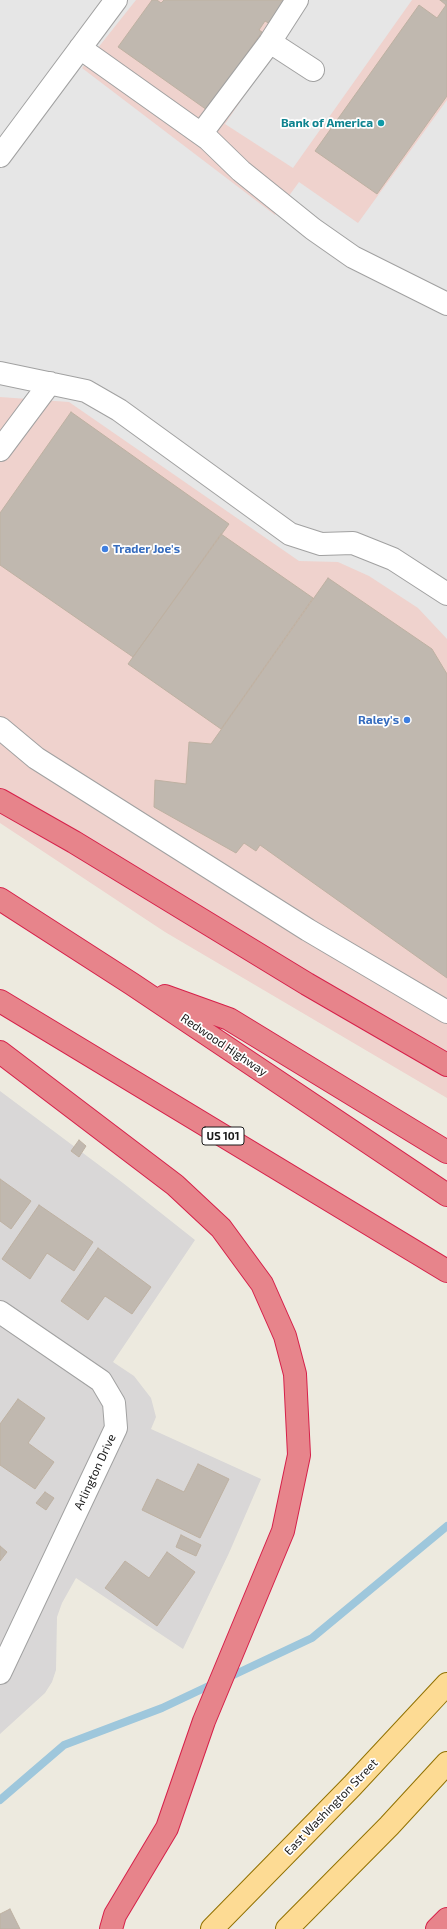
<!DOCTYPE html>
<html>
<head>
<meta charset="utf-8">
<style>
  body { margin:0 }
  canvas { display:block; background:#edeadf }
</style>
</head>
<body>
<canvas width="447" height="1929"></canvas>
<script>
const c = document.querySelector('canvas').getContext('2d');
c.lineJoin = 'round';
function paint(path, color) { c.fillStyle = color; c.fill(path, 'evenodd'); }
const toPath = rows => new Path2D(rows.map(r => 'M' + r).join(''));
function strokePath(path, color, width, dash) { c.strokeStyle = color; c.lineWidth = width; c.lineCap = dash ? 'butt' : 'round'; c.setLineDash(dash || []); c.stroke(path); }
function write(font, color, halo, rows, align = 'center') {
  c.font = font + ' "Exo 2",sans-serif'; c.lineWidth = 3.5; c.setLineDash([]); c.textBaseline = 'middle'; c.strokeStyle = halo; c.fillStyle = color; for (const [text, x, y, turn = 0] of rows) {
    c.save(); c.translate(x, y); c.rotate((+turn || 0) * Math.PI / 180); c.textAlign = isNaN(turn) ? turn : align; if (halo) c.strokeText(text, 0, 0); c.fillText(text, 0, 0); c.restore();
  }
}
const residential = toPath([
  [0,1091,123,1183,195,1240,113,1362,134,1376,151,1398,156,1417,151,1429,261,1479,229,1553,183,1649,76,1578,62,1603,57,1617,56,1670,52,1682,45,1693,0,1734]
]);
const commercial = toPath([
  [0,0,447,0,447,1098,165,932,0,823]
]);
const parking = toPath([
  [0,0,136,0,82,68,275,215,299,182,358,223,447,100,447,639,418,608,369,576,338,562,299,561,69,402,0,397],
  [309,0,412,0,293,168,225,124]
]);
const stream = toPath([
  [227,1678,312,1638,447,1526],
  [0,1800,64,1745,162,1708,215,1683]
]);
const building = toPath([
  [152,0,157,0,161,3,164,0,287,0,270,24,265,21,259,30,262,32,207,110,118,47,152,0],
  [440,0,447,0,447,96,377,194,315,151,419,5,437,18,446,5,440,0],
  [71,412,229,524,133,657,0,565,0,513,71,412],
  [221,534,313,598,221,729,128,664,221,534],
  [328,578,432,649,447,674,447,978,260,845,256,851,244,843,236,853,154,807,155,780,186,784,189,742,211,744,328,578],
  [79,1140,86,1146,79,1157,71,1151,79,1140],
  [0,1179,31,1201,11,1229,0,1221,0,1179],
  [39,1205,93,1242,74,1271,47,1253,30,1279,2,1259,39,1205],
  [98,1248,151,1287,132,1314,105,1296,88,1320,61,1301,98,1248],
  [18,1399,45,1418,28,1443,54,1462,35,1489,0,1465,0,1424,18,1399],
  [198,1464,229,1479,200,1538,142,1510,157,1479,184,1492,198,1464],
  [45,1492,54,1498,46,1510,36,1503,45,1492],
  [181,1535,201,1545,196,1556,176,1547,181,1535],
  [0,1546,7,1552,0,1561,0,1546],
  [167,1552,195,1572,157,1626,105,1588,125,1561,149,1578,167,1552],
  [10,1909,20,1929,0,1929,0,1914,10,1909]
]);
const minor = toPath([
  [270,42,313,70],
  [80,48,208,139,241,171,313,229,353,257,447,304],
  [201,134,270,42,297,0],
  [0,156,116,0],
  [0,373,86,391,119,410,290,534,321,544,353,543,393,559,447,594],
  [0,450,50,383],
  [0,728,36,758,308,930,447,1012],
  [0,1312,101,1381,114,1403,116,1428,0,1673]
]);
const major = toPath([
  [212,1929,352,1786,447,1684],
  [287,1929,389,1826,447,1763]
]);
const highway = toPath([
  [0,800,74,842,307,984,447,1065],
  [0,899,132,984,447,1195],
  [165,996,229,1019,447,1152],
  [0,1001,447,1271],
  [0,1052,175,1185,221,1228,262,1284,285,1336,295,1374,299,1455,283,1531,204,1721,167,1828,115,1915,111,1929],
  [437,1929,447,1919]
]);
const markers = [
  [381,123,4,"#0f9aa8"],
  [105,549,4,"#3f7fe0"],
  [407,720,4,"#3f7fe0"]
];
const shields = [
  [223,1136,42]
];
const shieldNames = [
  ["US 101",223,1136]
];
const cultureNames = [
  ["Bank of America",373,123]
];
const shopNames = [
  ["Trader Joe's",113,549],
  ["Raley's",399,720,"right"]
];
const streetNames = [
  ["Redwood Highway",224,1045,34],
  ["Arlington Drive",95,1472,-65],
  ["East Washington Street",331,1807,-46]
];
paint(residential, '#d9d7d7');
paint(commercial, '#efd2cd');
paint(parking, '#e6e6e6');
strokePath(stream, '#9ec7dc', 8);
paint(building, '#c0b8af');
strokePath(building, '#beb1a2', 1);
strokePath(minor, '#a1a1a1', 24);
strokePath(major, '#917100', 24);
strokePath(highway, '#d6214a', 24);
strokePath(minor, '#fff', 22);
strokePath(major, '#fddb94', 22);
strokePath(highway, '#e7848b', 22);
for (const [x, y, r, color] of markers) { const dot = new Path2D(); dot.arc(x, y, r, 0, 2 * Math.PI); c.fillStyle = color; c.fill(dot); strokePath(dot, '#fff', 1.5); }
for (const [x, y, w] of shields) { const box = new Path2D(); box.roundRect(x - w / 2, y - 9, w, 18, 3); c.fillStyle = '#fff'; c.fill(box); strokePath(box, '#1a1a1a', 1); }
write('bold 11px', '#1a1a1a', null, shieldNames);
write('bold 12px', '#0d838f', '#fff', cultureNames, 'right');
write('bold 12px', '#366cbe', '#fff', shopNames, 'left');
write('12px', '#1a1a1a', '#fff', streetNames);
</script>
</body>
</html>
